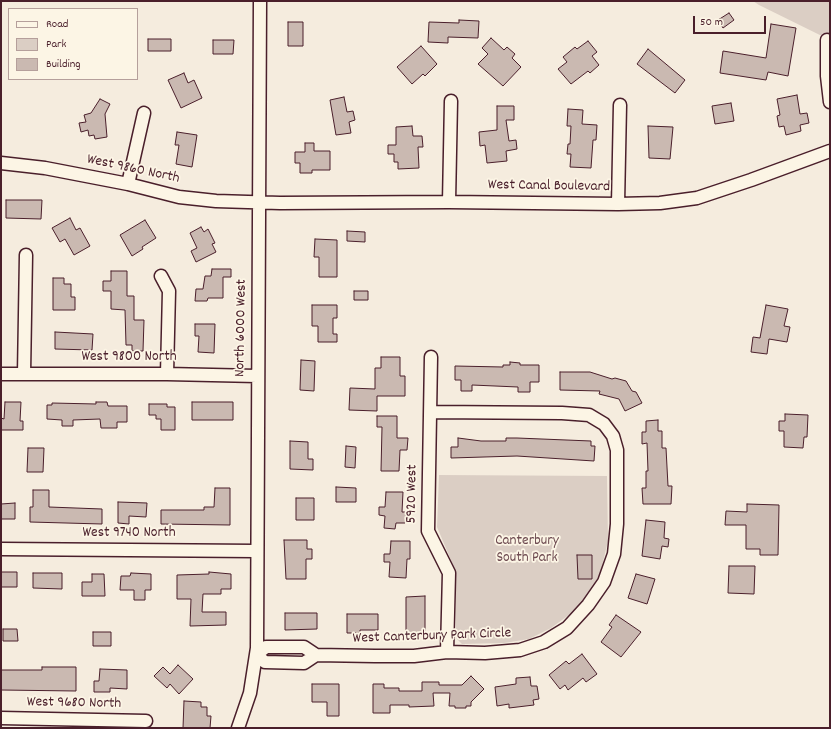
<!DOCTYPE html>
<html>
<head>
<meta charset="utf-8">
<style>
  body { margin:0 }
  #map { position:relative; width:831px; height:729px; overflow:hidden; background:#f5ecde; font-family:Dekko,sans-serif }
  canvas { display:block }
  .frame { position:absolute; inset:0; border:2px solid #4a1f2b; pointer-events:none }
  .legend { position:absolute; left:8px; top:8px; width:130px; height:72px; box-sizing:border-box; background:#fcf5e5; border:1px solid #b59f9b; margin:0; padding:5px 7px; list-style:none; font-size:12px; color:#4a1f2b }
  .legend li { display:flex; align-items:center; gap:8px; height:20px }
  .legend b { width:20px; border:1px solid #b59f9b }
  .scale { position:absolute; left:693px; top:16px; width:73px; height:18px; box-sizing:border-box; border:2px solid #4a1f2b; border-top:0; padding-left:5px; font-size:12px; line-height:14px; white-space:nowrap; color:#4a1f2b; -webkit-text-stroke:3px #fcf5e5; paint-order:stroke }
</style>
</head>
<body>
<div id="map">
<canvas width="831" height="729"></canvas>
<div class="frame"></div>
<ul class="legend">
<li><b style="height:5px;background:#fcf5e5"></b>Road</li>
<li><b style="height:11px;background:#dbcec4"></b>Park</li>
<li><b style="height:11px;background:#cab9b1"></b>Building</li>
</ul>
<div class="scale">50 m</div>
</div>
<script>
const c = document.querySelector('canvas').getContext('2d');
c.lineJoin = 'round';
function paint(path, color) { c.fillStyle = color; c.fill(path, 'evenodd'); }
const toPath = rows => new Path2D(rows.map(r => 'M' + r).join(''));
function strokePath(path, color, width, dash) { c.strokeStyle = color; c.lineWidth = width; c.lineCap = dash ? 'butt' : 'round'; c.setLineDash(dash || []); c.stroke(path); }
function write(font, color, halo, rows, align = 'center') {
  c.font = font + ' Dekko,sans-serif'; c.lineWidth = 3.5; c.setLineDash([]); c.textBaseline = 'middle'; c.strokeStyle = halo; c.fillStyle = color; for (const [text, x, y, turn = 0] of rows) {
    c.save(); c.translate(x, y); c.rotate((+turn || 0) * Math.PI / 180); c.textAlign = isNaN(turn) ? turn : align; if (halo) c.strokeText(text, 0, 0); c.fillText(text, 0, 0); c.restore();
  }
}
const green = toPath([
  [753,1,830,1,830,40,759,5],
  [439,475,607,476,608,541,601,570,591,592,573,612,551,628,529,639,504,643,462,644,456,638,456,572,437,527]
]);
const building = toPath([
  [729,13,734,20,723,28,718,20,729,13],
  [459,20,479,21,478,38,448,37,448,43,428,42,429,22,459,23,459,20],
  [288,22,303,22,303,46,288,46,288,22],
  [771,24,796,28,788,76,768,72,766,80,720,73,723,51,766,58,771,24],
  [491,38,504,50,507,47,515,54,512,58,521,67,503,86,478,64,488,54,482,48,491,38],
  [148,39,171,39,171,51,148,51,148,39],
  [213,40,234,40,233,54,213,54,213,40],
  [588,41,597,52,592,56,599,65,590,73,588,71,571,84,558,69,567,62,563,57,575,47,577,49,588,41],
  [421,46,437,64,425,76,423,74,412,84,397,67,421,46],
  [648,49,685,80,675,93,637,64,648,49],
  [184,73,188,83,194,80,202,98,181,108,168,80,184,73],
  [797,95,800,114,807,113,809,123,800,125,801,131,786,135,784,126,779,127,777,116,780,115,777,99,797,95],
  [344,97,347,112,353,111,355,120,349,122,351,133,336,135,330,100,344,97],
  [100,99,110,104,105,114,107,137,95,139,94,135,89,136,88,130,81,132,79,123,86,122,84,115,91,113,100,99],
  [731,103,734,121,715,124,712,106,731,103],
  [497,106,514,106,514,120,506,120,509,141,516,140,517,149,506,151,507,161,487,163,485,145,480,146,479,132,497,130,497,106],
  [568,109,583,110,582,124,597,125,596,140,593,140,591,168,570,167,571,154,567,154,568,144,570,144,571,126,567,126,568,109],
  [412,126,413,136,422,136,423,147,418,147,419,168,398,169,398,162,394,162,394,154,388,154,388,145,396,145,396,127,412,126],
  [648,126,673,127,670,159,649,158,648,126],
  [177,132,197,135,192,167,176,164,179,145,175,145,177,132],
  [305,143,314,143,314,151,330,151,330,170,312,170,312,173,300,173,300,163,295,163,295,152,305,152,305,143],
  [6,200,42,200,41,219,6,218,6,200],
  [70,218,76,230,80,228,90,246,74,255,65,239,60,242,52,228,70,218],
  [145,220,156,238,142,247,143,249,132,256,120,235,145,220],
  [201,227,204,232,208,229,215,243,212,244,216,252,196,262,191,251,197,248,190,233,201,227],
  [347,231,365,232,365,242,347,241,347,231],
  [315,239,337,240,337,277,319,277,319,257,314,257,315,239],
  [212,269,231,269,231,277,223,277,223,298,208,298,207,301,195,301,196,289,203,289,205,276,211,276,212,269],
  [111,271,127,271,127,296,134,296,134,320,144,320,143,351,132,351,132,345,126,345,125,310,111,309,111,291,103,291,103,281,111,281,111,271],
  [53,278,64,278,64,284,71,284,71,297,75,297,75,310,53,310,53,278],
  [354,291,368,291,368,300,354,300,354,291],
  [312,305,337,305,337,318,333,318,333,334,337,334,337,342,318,342,318,326,312,326,312,305],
  [766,305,788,309,784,326,790,327,787,342,769,339,767,354,751,352,753,337,760,338,766,305],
  [195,324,215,324,214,353,198,352,199,336,195,336,195,324],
  [55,332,93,334,92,350,55,349,55,332],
  [381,357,400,357,400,376,405,376,405,396,377,396,377,411,349,410,350,388,375,389,375,368,381,368,381,357],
  [301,360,315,361,314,391,300,390,301,360],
  [510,362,520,363,520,365,539,365,539,382,530,382,530,392,518,392,518,387,472,385,472,391,461,391,461,380,455,380,455,366,503,367,503,365,510,365,510,362],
  [560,372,590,372,612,379,615,378,626,381,632,391,636,392,642,403,625,411,619,399,599,394,600,391,560,390,560,372],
  [5,402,21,402,20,421,23,421,23,430,1,430,1,418,4,419,5,402],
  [96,402,107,402,108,406,127,406,127,422,117,422,117,428,101,428,100,419,73,420,73,426,62,426,62,420,47,419,47,405,52,405,52,403,96,404,96,402],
  [192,402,233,402,233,420,192,420,192,402],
  [149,404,167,404,167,407,175,407,175,430,161,430,161,419,156,419,156,415,149,415,149,404],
  [785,414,808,415,807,437,804,437,803,448,784,447,784,431,779,431,779,421,785,421,785,414],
  [377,416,397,416,397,438,408,438,407,450,400,450,399,471,381,471,382,427,377,427,377,416],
  [658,420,658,431,662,431,662,448,666,448,668,486,672,486,671,504,643,504,642,488,646,488,646,471,648,471,647,443,642,444,642,432,646,432,646,421,658,420],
  [458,438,481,441,506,441,506,438,517,438,591,441,591,446,595,446,594,461,517,456,451,458,451,447,458,447,458,438],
  [290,441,308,442,308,459,313,459,313,470,290,469,290,441],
  [346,446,356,447,355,468,345,467,346,446],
  [28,448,44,448,43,472,27,472,28,448],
  [336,487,356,488,356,502,336,502,336,487],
  [215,488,230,488,230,525,161,524,161,510,204,510,204,507,214,507,215,488],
  [33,490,49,490,49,507,102,509,102,524,30,522,30,507,33,507,33,490],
  [386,492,403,492,402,512,406,512,405,523,396,523,395,529,384,528,385,516,379,515,379,507,385,507,386,492],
  [296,498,314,498,314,520,296,520,296,498],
  [118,502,147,503,146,517,129,516,129,524,118,523,118,502],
  [15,503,15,519,1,519,1,504,15,503],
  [747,504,779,505,778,555,760,555,760,549,746,549,746,525,725,525,726,511,747,512,747,504],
  [646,520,665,522,664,538,669,539,668,547,662,546,660,559,642,556,646,520],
  [284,540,307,540,307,549,312,549,312,559,306,559,306,579,286,579,284,540],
  [391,541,410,541,410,559,407,559,406,578,389,577,390,562,384,562,384,554,390,554,391,541],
  [577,555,592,555,592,579,578,579,577,555],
  [729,566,755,566,754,594,728,593,729,566],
  [1,572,17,572,17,587,1,587,1,572],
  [209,572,231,574,231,589,221,589,221,594,203,594,202,612,226,612,226,625,190,626,191,599,177,599,177,575,209,574,209,572],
  [33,573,62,573,62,589,33,588,33,573],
  [131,573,151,574,151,590,145,590,145,600,134,600,134,590,120,590,121,576,130,576,131,573],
  [92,574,104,574,105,596,82,596,82,582,92,582,92,574],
  [636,574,655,579,647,604,628,598,636,574],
  [425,596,425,633,406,633,406,597,425,596],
  [285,613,317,613,317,629,285,630,285,613],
  [347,614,378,614,378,630,360,630,360,633,347,633,347,614],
  [616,615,641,632,621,657,601,642,612,627,609,625,616,615],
  [3,629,17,629,18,641,3,641,3,629],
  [93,632,111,632,111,646,93,646,93,632],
  [582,654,597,674,586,682,583,678,568,690,565,685,560,689,549,675,566,661,569,664,582,654],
  [178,665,193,679,179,694,170,684,167,688,154,676,163,667,170,674,178,665],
  [42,667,76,667,76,691,1,690,1,670,42,670,42,667],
  [100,669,127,670,127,689,110,688,110,692,94,692,94,681,99,681,100,669],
  [471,676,484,689,471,702,471,706,466,706,466,708,455,708,455,706,449,706,450,693,433,693,434,706,409,707,409,705,390,705,390,713,373,713,373,684,384,684,384,688,399,688,399,691,422,691,422,682,439,682,439,685,462,685,471,676],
  [530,677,531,686,537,686,539,699,533,700,534,705,509,708,509,704,497,706,495,687,516,684,516,678,530,677],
  [312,684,339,684,339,716,327,716,327,702,312,702,312,684],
  [184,701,201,702,201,707,207,707,207,716,211,716,210,728,183,728,184,701]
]);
const minor = toPath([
  [827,40,827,76,830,102],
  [1,163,45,168,128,184,179,197,216,201,280,203,449,202,618,204,660,203,697,198,751,180,830,151],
  [128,184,144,113],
  [449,202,451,101],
  [618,204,620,105],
  [161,276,169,291,167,374],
  [431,357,428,531,449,573,447,652],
  [1,374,167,374,257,376],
  [24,374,26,255],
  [1,549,256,551],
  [256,655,266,647,304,647,316,655,375,656,414,656,447,652,485,653,520,650,544,642,567,628,588,605,604,582,614,554,617,524,617,450,613,436,604,424,589,415,562,413,431,412],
  [256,655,265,662,304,663,316,655],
  [1,718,146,721],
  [238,728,250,693,257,648,260,1]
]);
const streetNames = [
  ["West 9860 North",133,170,12],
  ["West Canal Boulevard",549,187,1],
  ["North 6000 West",242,328,-89],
  ["West 9800 North",129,358],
  ["5920 West",413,494,-89],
  ["West 9740 North",129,534],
  ["West Canterbury Park Circle",432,637,-2],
  ["West 9680 North",74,704,1]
];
const parkNames = [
  ["Canterbury",527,542],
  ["South Park",527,559]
];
paint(green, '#dbcec4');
paint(building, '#cab9b1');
strokePath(building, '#4a1f2b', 1);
strokePath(minor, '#4a1f2b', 15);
strokePath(minor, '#fcf5e5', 12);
write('15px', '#4a1f2b', '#fcf5e5', streetNames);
write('15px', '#6e4b51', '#fcf5e5', parkNames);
</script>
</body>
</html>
